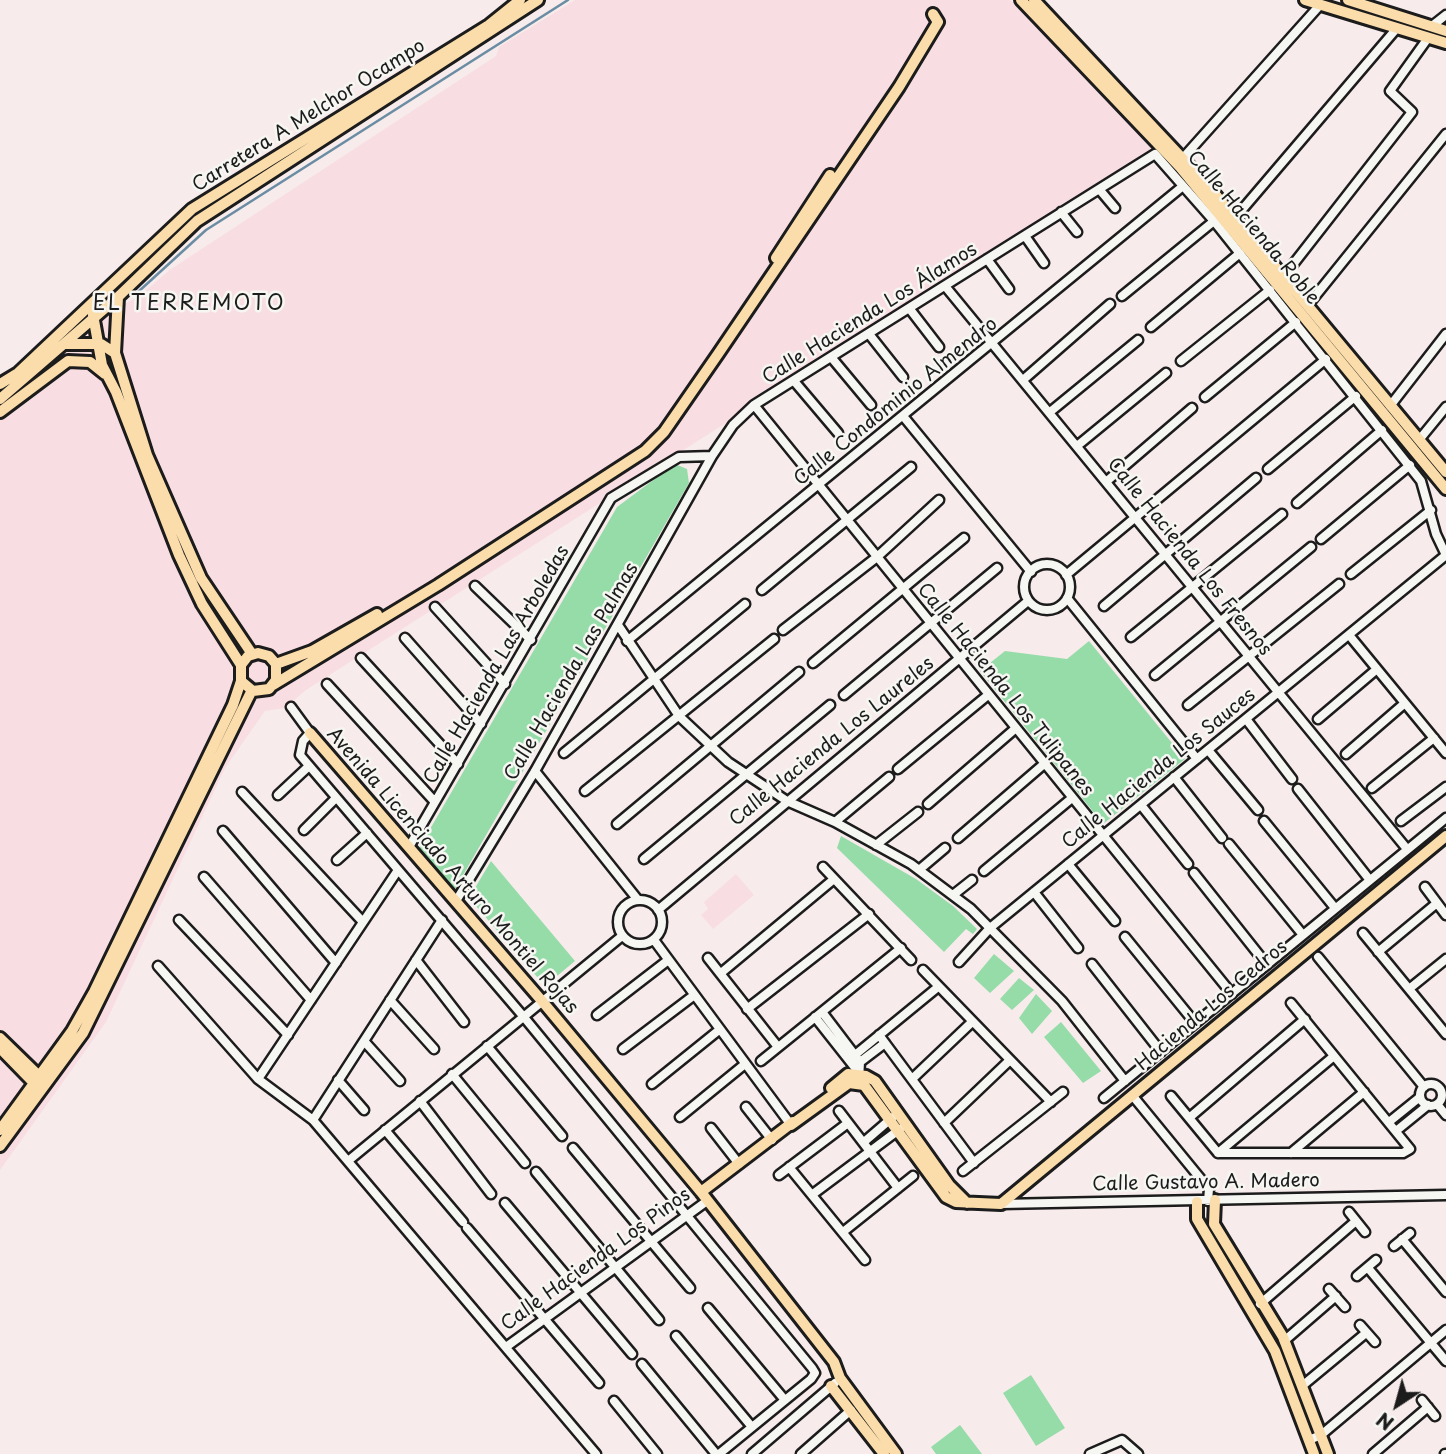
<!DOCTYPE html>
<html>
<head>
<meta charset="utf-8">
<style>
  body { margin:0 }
  #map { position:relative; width:1446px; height:1454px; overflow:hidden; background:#f7ebeb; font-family:"Playpen Sans",sans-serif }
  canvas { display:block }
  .north { position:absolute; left:1362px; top:1370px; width:70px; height:70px; -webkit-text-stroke:5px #f6f6f2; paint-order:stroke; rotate:216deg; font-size:19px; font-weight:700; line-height:28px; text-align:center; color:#1c1c1c }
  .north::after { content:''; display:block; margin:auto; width:24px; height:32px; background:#1c1c1c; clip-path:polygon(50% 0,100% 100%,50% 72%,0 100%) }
</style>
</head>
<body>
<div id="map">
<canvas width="1446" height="1454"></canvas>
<div class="north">N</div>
</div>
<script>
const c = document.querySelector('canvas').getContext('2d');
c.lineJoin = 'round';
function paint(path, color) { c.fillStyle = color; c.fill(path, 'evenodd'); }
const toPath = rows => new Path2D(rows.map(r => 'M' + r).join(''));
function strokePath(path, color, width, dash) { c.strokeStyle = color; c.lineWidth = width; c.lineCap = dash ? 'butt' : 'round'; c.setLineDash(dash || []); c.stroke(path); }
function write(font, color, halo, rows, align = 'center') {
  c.font = font + ' "Playpen Sans",sans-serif'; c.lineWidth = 5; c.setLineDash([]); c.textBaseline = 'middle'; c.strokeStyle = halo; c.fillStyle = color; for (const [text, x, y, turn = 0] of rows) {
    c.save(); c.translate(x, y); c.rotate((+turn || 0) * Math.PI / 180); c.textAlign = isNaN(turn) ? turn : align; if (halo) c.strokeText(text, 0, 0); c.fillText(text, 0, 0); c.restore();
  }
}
const built = toPath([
  [575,0,1010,0,1154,147,932,292,306,690,285,708,265,711,225,768,106,1022,0,1170,0,415,110,311,138,297,171,269,496,56,499,47],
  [736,874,754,895,713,929,701,915,708,909,704,902]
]);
const green = toPath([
  [675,464,687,469,689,483,455,889,419,848,617,507],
  [1089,641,1185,759,1103,824,980,671,1005,651,1067,659],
  [841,836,916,879,953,906,977,929,973,934,966,929,944,952,837,848],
  [491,861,575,961,545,986,469,898],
  [994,954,1014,971,990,993,974,978],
  [1019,978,1034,990,1012,1010,1000,999],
  [1036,994,1052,1011,1032,1034,1019,1018],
  [1061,1022,1101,1071,1083,1083,1044,1037],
  [1031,1375,1065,1428,1036,1446,1003,1393],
  [960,1425,982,1454,936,1454,931,1447]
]);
const stream = toPath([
  [138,292,206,230,568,0]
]);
const minor = toPath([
  [1432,26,1446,15],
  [1183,158,1320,5],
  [1099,189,1115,208],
  [1061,212,1077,232],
  [1235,218,1397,28],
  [1025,236,1044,263],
  [987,259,1009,289],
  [1284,276,1412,112,1390,91,1428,38],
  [945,286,1407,849],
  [1122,296,1214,221],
  [1308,305,1446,134],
  [909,308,939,347],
  [1151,327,1240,253],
  [869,334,903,377],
  [831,357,871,405],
  [1181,361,1270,290],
  [1023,380,1110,304],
  [794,381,838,433],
  [1205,397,1296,322],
  [754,405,1232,994],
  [1390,406,1446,334],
  [1050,412,1138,340],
  [903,416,1031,572],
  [1419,440,1446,407],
  [1077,446,1166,373],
  [1268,469,1356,396],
  [1107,481,1192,408],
  [1297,503,1382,430],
  [1321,539,1410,465],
  '1024 587a23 23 0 1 1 46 0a23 23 0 1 1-46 0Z',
  [1351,574,1431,510],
  [1066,575,1326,359],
  [475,586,531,640],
  [762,590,911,467],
  [1067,598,1197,759],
  [1104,606,1256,478],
  [435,607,505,684],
  [618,625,679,716,728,762,787,801,835,822,911,864,971,909,1062,1001,1125,1081],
  [783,630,877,557,939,500],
  [1349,635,1446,753],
  [1131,637,1282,514],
  [405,638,481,724],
  [627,641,1183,186],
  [361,658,458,764],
  [813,663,964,538],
  [1155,675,1311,547],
  [327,684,435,802],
  [844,695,997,568],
  [1188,705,1339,584],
  [291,707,310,733,303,741,300,755,523,1016,812,1368,815,1373,811,1379,719,1454],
  [1246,719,1292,779],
  [1318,719,1377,669],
  [1208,750,1258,810],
  [564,753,745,604],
  [1346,754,1405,703],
  [898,769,988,695],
  [535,771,638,900],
  [1174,777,1222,838],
  [1372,788,1434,738],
  [1298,789,1369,879],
  [585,791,774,639],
  [242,792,363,922],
  [278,795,309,766],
  [928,804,1016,728],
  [1141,805,1188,864],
  [1264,821,1335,908],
  [1401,821,1446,787],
  [835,822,889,777],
  [617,824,799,672],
  [304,830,336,798],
  [223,831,336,963],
  [958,838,1044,764],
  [1229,844,1303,935],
  [876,845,918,812],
  [409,847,611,498,679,457,712,456],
  [644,859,830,705],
  [337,860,367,833],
  [1068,864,1115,921],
  [823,867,911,960],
  [919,870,945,848],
  [984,871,1072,798],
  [1194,873,1267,965],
  [204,877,311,1000],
  [1425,887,1446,915],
  [1034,892,1078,948],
  [953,895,972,880],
  '618 922a22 22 0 1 1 44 0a22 22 0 1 1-44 0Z',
  [456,901,535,771,712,456,733,425,754,405,1155,154,1214,221,1421,481,1436,534,1446,555,990,928,959,962],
  [658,910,1028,601],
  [179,920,288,1035],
  [1363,933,1446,1034],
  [1125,937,1195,1023],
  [654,940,791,1125],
  [1378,952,1437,903],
  [1318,957,1424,1087],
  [708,958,778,1047],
  [416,960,464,1022],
  [1092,964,1161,1052],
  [158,966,258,1079,313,1120,596,1454],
  [923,970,1051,1102],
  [721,973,834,879],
  [1409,989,1446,959],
  [390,1000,434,1049],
  [747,1009,869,914],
  [822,1012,860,1062,859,1080],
  [597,1015,667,961],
  [815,1017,860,1074],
  [879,1035,974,1163],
  [364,1041,400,1081],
  [487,1046,562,1136],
  [623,1049,693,996],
  [855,1055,938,987],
  [761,1061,901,948],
  [860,1062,885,1043],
  [452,1074,525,1163],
  [258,1079,398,870],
  [912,1079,972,1022],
  [338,1080,364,1110],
  [652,1084,719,1030],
  '1420 1095a11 11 0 1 1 22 0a11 11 0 1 1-22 0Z',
  [1132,1095,1209,1189,1208,1201],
  [1171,1096,1218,1153],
  [1104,1098,1446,818],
  [420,1101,491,1194],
  [1437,1104,1446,1115],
  [746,1107,772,1140],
  [839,1111,898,1188],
  [680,1117,745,1064],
  [1189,1118,1305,1019],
  [313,1120,442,920],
  [1389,1122,1420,1097],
  [944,1123,1010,1060],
  [711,1128,739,1164],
  [385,1130,463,1222],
  [1396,1131,1428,1105],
  [864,1142,893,1117],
  [573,1148,690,1288],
  [1218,1153,1403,1153,1410,1149,1291,1003],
  [1218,1153,1334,1056],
  [1291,1153,1364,1092],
  [348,1161,622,936],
  [789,1167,865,1260],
  [963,1171,1063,1092],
  [536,1172,659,1320],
  [779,1175,848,1123],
  [813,1194,900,1129],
  [505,1203,632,1354],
  [1001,1204,1446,1195],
  [1349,1212,1365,1232],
  [467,1228,599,1383],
  [843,1232,913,1176],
  [1402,1239,1446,1292],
  [1394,1246,1410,1233],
  [1368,1268,1446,1361],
  [1357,1276,1376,1260],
  [1329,1289,1345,1307],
  [1260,1304,1356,1221],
  [708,1308,784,1399],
  [1360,1325,1375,1342],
  [676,1336,752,1427],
  [1284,1341,1336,1296],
  [506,1347,707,1201],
  [642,1364,716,1454],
  [1302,1386,1366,1333],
  [1422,1400,1435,1416],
  [614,1401,657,1454],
  [1309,1440,1321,1435,1446,1330],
  [752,1454,835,1383],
  [801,1454,851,1410],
  [1090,1454,1122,1440,1138,1454],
  [1373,1454,1428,1407],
  [1445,1454,1446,1454]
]);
const major = toPath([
  [1021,0,1180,167,1446,489],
  [1034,0,1209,187,1446,472],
  [1305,0,1446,43],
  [1348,0,1446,31],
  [776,258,830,175],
  [118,297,115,353,147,455,201,578,252,654],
  [93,315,102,365,116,392,179,555,202,604,241,665],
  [64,344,101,344,115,353],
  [0,384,18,373,192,209,489,25,520,0],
  [0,399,118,297,197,221,538,0],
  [0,412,68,361,90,362,105,374],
  [276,664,312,651,377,614],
  [273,685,438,585,645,451,664,432,718,354,899,87,938,22,933,14],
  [310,733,542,1001,701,1192,834,1362,840,1378,896,1454],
  [0,1038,38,1075],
  [0,1048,33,1082],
  [831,1088,848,1074,866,1076,875,1081,949,1185,967,1203],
  [791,1125,849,1083,864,1085,946,1197,956,1202,1001,1204,1446,836],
  [0,1130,72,1031,94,992,233,705,241,681,241,665,248,656,258,653,269,656,276,664,276,680,269,689,253,691,241,681],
  [0,1146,83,1033,252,690],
  [701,1192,793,1122],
  [1215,1200,1214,1224,1283,1337,1328,1454],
  [1197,1202,1197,1219,1275,1351,1314,1454],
  [831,1386,884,1454]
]);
const streetNames = [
  ["Carretera A Melchor Ocampo",309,116,-32],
  ["Calle Hacienda Roble",1253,228,50],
  ["Calle Hacienda Los Álamos",870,314,-32],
  ["Calle Condominio Almendro",896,402,-39],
  ["Calle Hacienda Los Fresnos",1189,557,51],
  ["Calle Hacienda Las Arboledas",497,665,-60],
  ["Calle Hacienda Las Palmas",572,672,-60],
  ["Calle Hacienda Los Tulipanes",1005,690,51],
  ["Calle Hacienda Los Laureles",832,742,-39],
  ["Calle Hacienda Los Sauces",1159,769,-39],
  ["Avenida Licenciado Arturo Montiel Rojas",452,871,49],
  ["Hacienda Los Cedros",1212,1006,-40],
  ["Calle Gustavo A. Madero",1206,1183,-1],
  ["Calle Hacienda Los Pinos",596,1260,-36]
];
const neighbourhoodNames = [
  ["EL TERREMOTO",189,304]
];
paint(built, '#f8dee3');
paint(green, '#96dca9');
strokePath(stream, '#6a8da4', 2.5);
strokePath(minor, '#1c1c1c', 13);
strokePath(major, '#1c1c1c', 16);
strokePath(minor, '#f6f6f2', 8);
strokePath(major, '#fbddab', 10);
write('19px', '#1c1c1c', '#f6f6f2', streetNames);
c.letterSpacing = '2px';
write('21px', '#1c1c1c', '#f6f6f2', neighbourhoodNames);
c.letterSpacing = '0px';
</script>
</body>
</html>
